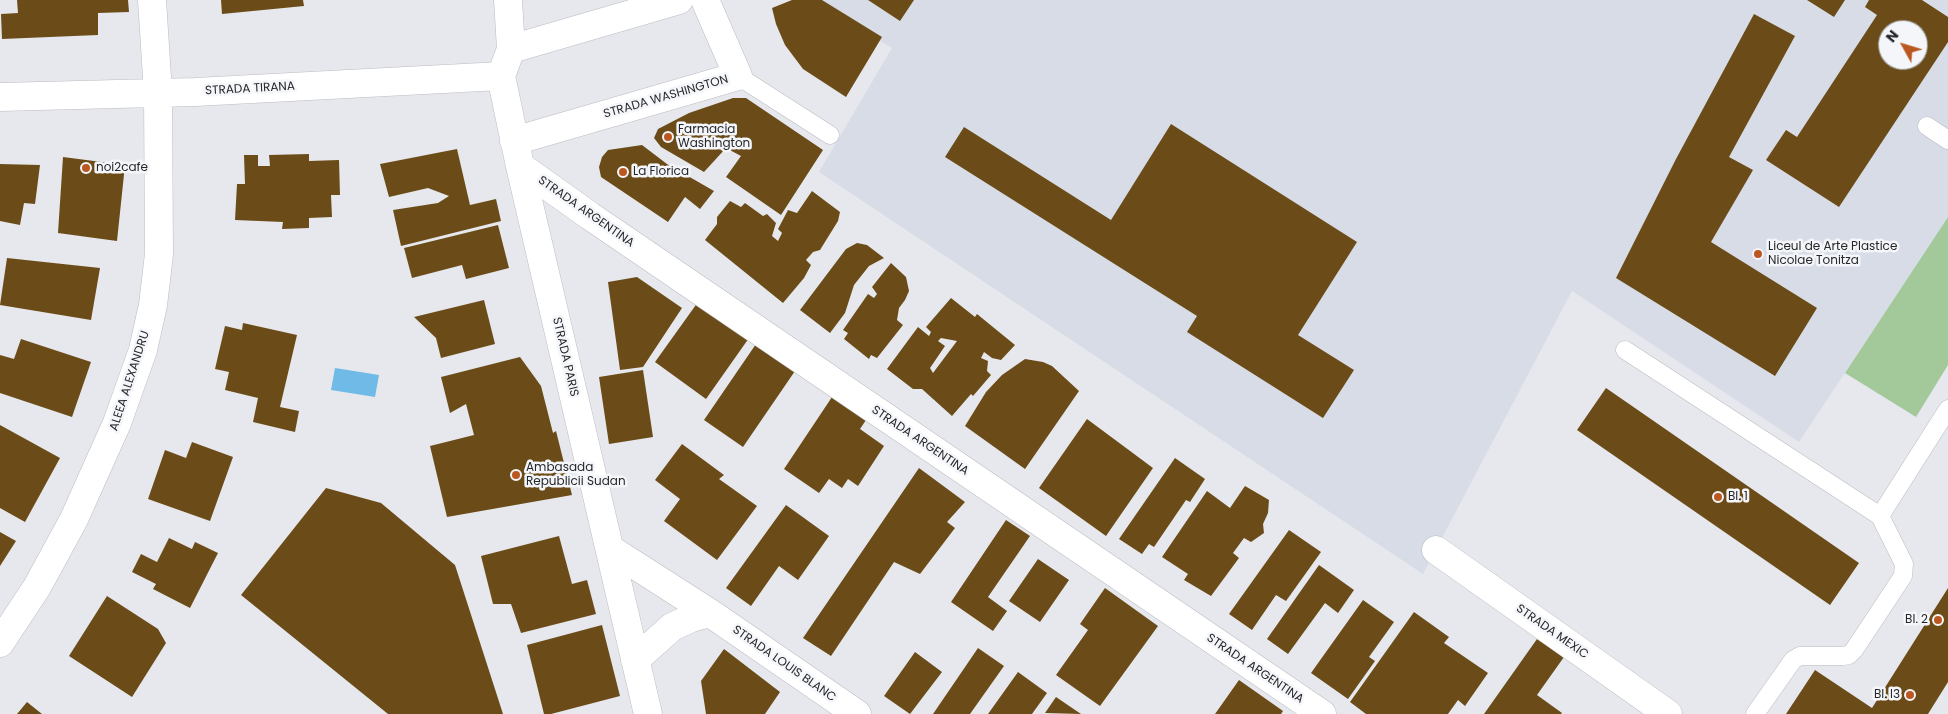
<!DOCTYPE html>
<html>
<head>
<meta charset="utf-8">
<style>
  body { margin:0 }
  #map { position:relative; width:1948px; height:714px; overflow:hidden; background:#e6e8ed; font-family:Poppins,sans-serif }
  canvas { display:block }
  .north { position:absolute; left:1878px; top:20px; width:50px; height:50px; box-sizing:border-box; background:#f4f6fa; border:1px solid #a2a3a6; border-radius:50%; rotate:309deg; font-size:14px; font-weight:700; line-height:20px; text-align:center; color:#262729 }
  .north::after { content:''; display:block; margin:auto; width:18px; height:22px; background:#bb5822; clip-path:polygon(50% 0,100% 100%,50% 72%,0 100%) }
</style>
</head>
<body>
<div id="map">
<canvas width="1948" height="714"></canvas>
<div class="north">N</div>
</div>
<script>
const c = document.querySelector('canvas').getContext('2d');
c.lineJoin = 'round';
function paint(path, color) { c.fillStyle = color; c.fill(path, 'evenodd'); }
const toPath = rows => new Path2D(rows.map(r => 'M' + r).join(''));
function strokePath(path, color, width, dash) { c.strokeStyle = color; c.lineWidth = width; c.lineCap = dash ? 'butt' : 'round'; c.setLineDash(dash || []); c.stroke(path); }
function write(font, color, halo, rows, align = 'center') {
  c.font = font + ' Poppins,sans-serif'; c.lineWidth = 5; c.setLineDash([]); c.textBaseline = 'middle'; c.strokeStyle = halo; c.fillStyle = color; for (const [text, x, y, turn = 0] of rows) {
    c.save(); c.translate(x, y); c.rotate((+turn || 0) * Math.PI / 180); c.textAlign = isNaN(turn) ? turn : align; if (halo) c.strokeText(text, 0, 0); c.fillText(text, 0, 0); c.restore();
  }
}
const built = toPath([
  [813,0,1948,0,1948,217,1799,442,1572,291,1423,574,819,172,892,48],
  [1888,30,1918,30,1918,60,1888,60]
]);
const green = toPath([
  [1948,217,1948,365,1916,417,1845,373]
]);
const water = toPath([
  [335,368,379,375,375,397,331,390]
]);
const building = toPath([
  [17,0,128,0,129,12,98,13,98,35,2,39,1,14,18,13],
  [221,0,303,0,304,6,222,14],
  [792,0,822,0,882,37,846,97,803,69,785,45,776,24,772,8],
  [868,0,914,0,900,21],
  [1807,0,1845,0,1834,17],
  [1869,0,1922,0,1948,17,1948,42,1839,207,1766,160,1786,130,1797,137,1877,15,1865,7],
  [1888,30,1918,30,1918,60,1888,60],
  [1754,14,1795,36,1729,157,1753,170,1711,242,1817,308,1775,376,1616,278,1676,159],
  [733,98,746,98,823,150,781,215,726,177,741,156,726,148,704,172,661,147,654,138,658,129,689,113],
  [1171,124,1357,242,1298,335,1354,370,1323,418,1187,332,1197,316,945,157,964,127,1111,220],
  [642,145,667,164,714,191,700,209,685,197,668,222,601,177,599,167,602,157,608,150],
  [457,149,470,205,496,199,501,221,401,246,393,210,438,203,449,196,428,188,389,197,380,164],
  [309,154,309,161,339,160,340,195,331,195,332,217,309,218,309,228,282,229,283,222,235,220,237,184,245,184,244,155,258,155,258,166,270,166,269,155],
  [63,157,125,165,117,241,58,233],
  [0,164,40,165,35,204,24,203,20,225,0,221],
  [812,191,840,212,838,221,820,250,813,252,806,260,811,265,804,278,783,303,705,240,717,224,717,217,730,201,741,207,745,203,763,216,767,214,776,223,772,236,778,241,782,233,778,229,788,210,797,213],
  [498,225,509,268,466,279,462,265,412,278,404,248],
  [857,243,867,245,884,258,869,266,854,285,845,313,830,333,800,310,846,249],
  [7,258,100,268,91,320,0,305],
  [891,263,906,277,909,291,905,300,899,308,897,320,903,325,877,358,871,355,869,359,844,339,848,333,843,330,868,294,874,298,877,294,872,287],
  [637,277,682,308,643,367,620,370,608,282],
  [951,298,975,317,977,314,1015,345,1001,360,992,358,984,352,981,358,988,361,987,371,991,375,973,396,971,394,952,416,922,389,913,389,887,369,918,327,929,336,931,332,926,327],
  [941,338,957,341,933,373,930,368,945,346,938,341],
  [484,300,495,344,441,358,436,338,414,317],
  [698,302,749,338,706,399,655,362],
  [243,323,297,335,280,407,299,411,295,432,253,422,258,398,225,390,229,372,215,369,225,326,242,330],
  [21,339,91,362,72,417,0,393,0,355,14,359],
  [756,344,795,371,743,447,704,420],
  [520,357,541,386,553,433,556,431,572,495,447,517,430,446,474,435,466,404,450,413,441,377],
  [1025,359,1043,362,1052,366,1079,391,1025,469,965,426,986,392,1002,375],
  [643,370,653,437,609,444,599,377],
  [1606,388,1859,563,1830,605,1577,430],
  [836,391,870,414,860,429,884,446,858,486,848,479,842,488,829,479,819,493,784,469],
  [1087,419,1153,468,1106,536,1039,488],
  [0,425,60,458,25,522,0,508],
  [192,442,233,457,210,521,148,499,165,450,186,458],
  [682,444,724,475,719,479,757,506,717,560,664,521,680,499,655,480],
  [1175,458,1205,479,1190,502,1186,500,1154,547,1149,544,1142,554,1119,539],
  [919,468,965,502,947,522,955,528,920,574,894,562,831,656,803,638],
  [1245,486,1269,500,1268,513,1263,524,1264,533,1251,542,1244,538,1233,553,1239,558,1211,596,1184,580,1188,574,1162,557,1207,491,1230,508],
  [326,488,381,503,455,565,503,714,388,714,241,595],
  [786,505,829,536,798,580,779,566,751,606,726,588],
  [1006,520,1030,536,988,597,1007,611,993,631,951,602],
  [1289,530,1321,552,1286,601,1276,595,1252,630,1229,614],
  [0,532,16,541,0,566],
  [559,536,572,584,587,580,596,614,521,633,511,604,493,604,481,556],
  [169,538,192,549,195,542,218,553,190,608,153,589,156,584,132,572,141,554,157,562],
  [1038,559,1069,580,1040,622,1009,601],
  [1319,565,1354,590,1338,613,1325,603,1288,654,1267,639],
  [1105,588,1158,626,1100,706,1056,675,1088,630,1080,624],
  [1948,588,1948,682,1928,714,1786,714,1815,670,1872,708],
  [107,596,158,629,166,643,132,697,69,656],
  [1363,600,1394,622,1369,657,1375,661,1348,699,1311,673],
  [1414,612,1449,637,1444,643,1488,673,1465,706,1458,700,1448,714,1366,714,1350,702],
  [602,625,620,696,551,714,544,714,527,645],
  [1537,639,1564,657,1537,695,1562,713,1561,714,1484,714],
  [978,648,1004,666,970,714,933,714],
  [724,649,780,692,765,714,706,714,701,681],
  [915,652,942,672,910,714,884,696],
  [1018,672,1047,693,1032,714,988,714],
  [1239,680,1283,711,1281,714,1215,714],
  [1056,697,1081,714,1045,713],
  [27,702,42,714,17,714]
]);
const lane = toPath([
  [738,76,830,135],
  [1927,126,1948,140],
  [1625,350,1880,516,1948,409],
  [1755,714,1793,660,1800,656,1843,656,1849,655,1854,650,1903,576,1904,564,1880,516]
]);
const street = toPath([
  [508,0,511,49,501,76,520,166,648,714],
  [511,49,679,0],
  [0,97,195,92,501,76],
  [514,141,738,76,705,0],
  [520,166,590,216,1322,714],
  [610,549,710,613,857,714],
  [1436,550,1668,714],
  [0,643,37,587,74,519,117,423,143,350,153,305,159,254,158,93,152,0],
  [635,660,672,627,691,618,710,613]
]);
const markers = [
  [668,137,5,"#bb5822"],
  [86,168,5,"#bb5822"],
  [623,172,5,"#bb5822"],
  [1758,254,5,"#bb5822"],
  [516,475,5,"#bb5822"],
  [1718,497,5,"#bb5822"],
  [1938,620,5,"#bb5822"],
  [1910,695,5,"#bb5822"]
];
const streetNames = [
  ["STRADA TIRANA",250,89,-3],
  ["STRADA WASHINGTON",666,97,-16],
  ["STRADA ARGENTINA",586,212,35],
  ["STRADA PARIS",565,357,77],
  ["ALEEA ALEXANDRU",130,381,-72],
  ["STRADA ARGENTINA",920,441,34],
  ["STRADA MEXIC",1552,632,35],
  ["STRADA LOUIS BLANC",784,664,35],
  ["STRADA ARGENTINA",1255,669,34]
];
const poiNames = [
  ["Farmacia",678,130],
  ["Washington",678,144],
  ["noi2cafe",96,168],
  ["La Florica",633,172],
  ["Liceul de Arte Plastice",1768,247],
  ["Nicolae Tonitza",1768,261],
  ["Ambasada",526,468],
  ["Republicii Sudan",526,482],
  ["Bl. 1",1728,497],
  ["Bl. 2",1928,620,"right"],
  ["Bl. I3",1900,695,"right"]
];
paint(built, '#d7dce7');
paint(green, '#a3c99a');
paint(water, '#70bae7');
paint(building, '#6b4c18');
strokePath(lane, '#babcc0', 19);
strokePath(street, '#babcc0', 29);
strokePath(lane, '#fff', 18);
strokePath(street, '#fff', 28);
for (const [x, y, r, color] of markers) { const dot = new Path2D(); dot.arc(x, y, r, 0, 2 * Math.PI); c.fillStyle = color; c.fill(dot); strokePath(dot, '#f4f6fa', 2); }
write('12px', '#262729', '#f4f6fa', streetNames);
write('12px', '#262729', '#f4f6fa', poiNames, 'left');
</script>
</body>
</html>
